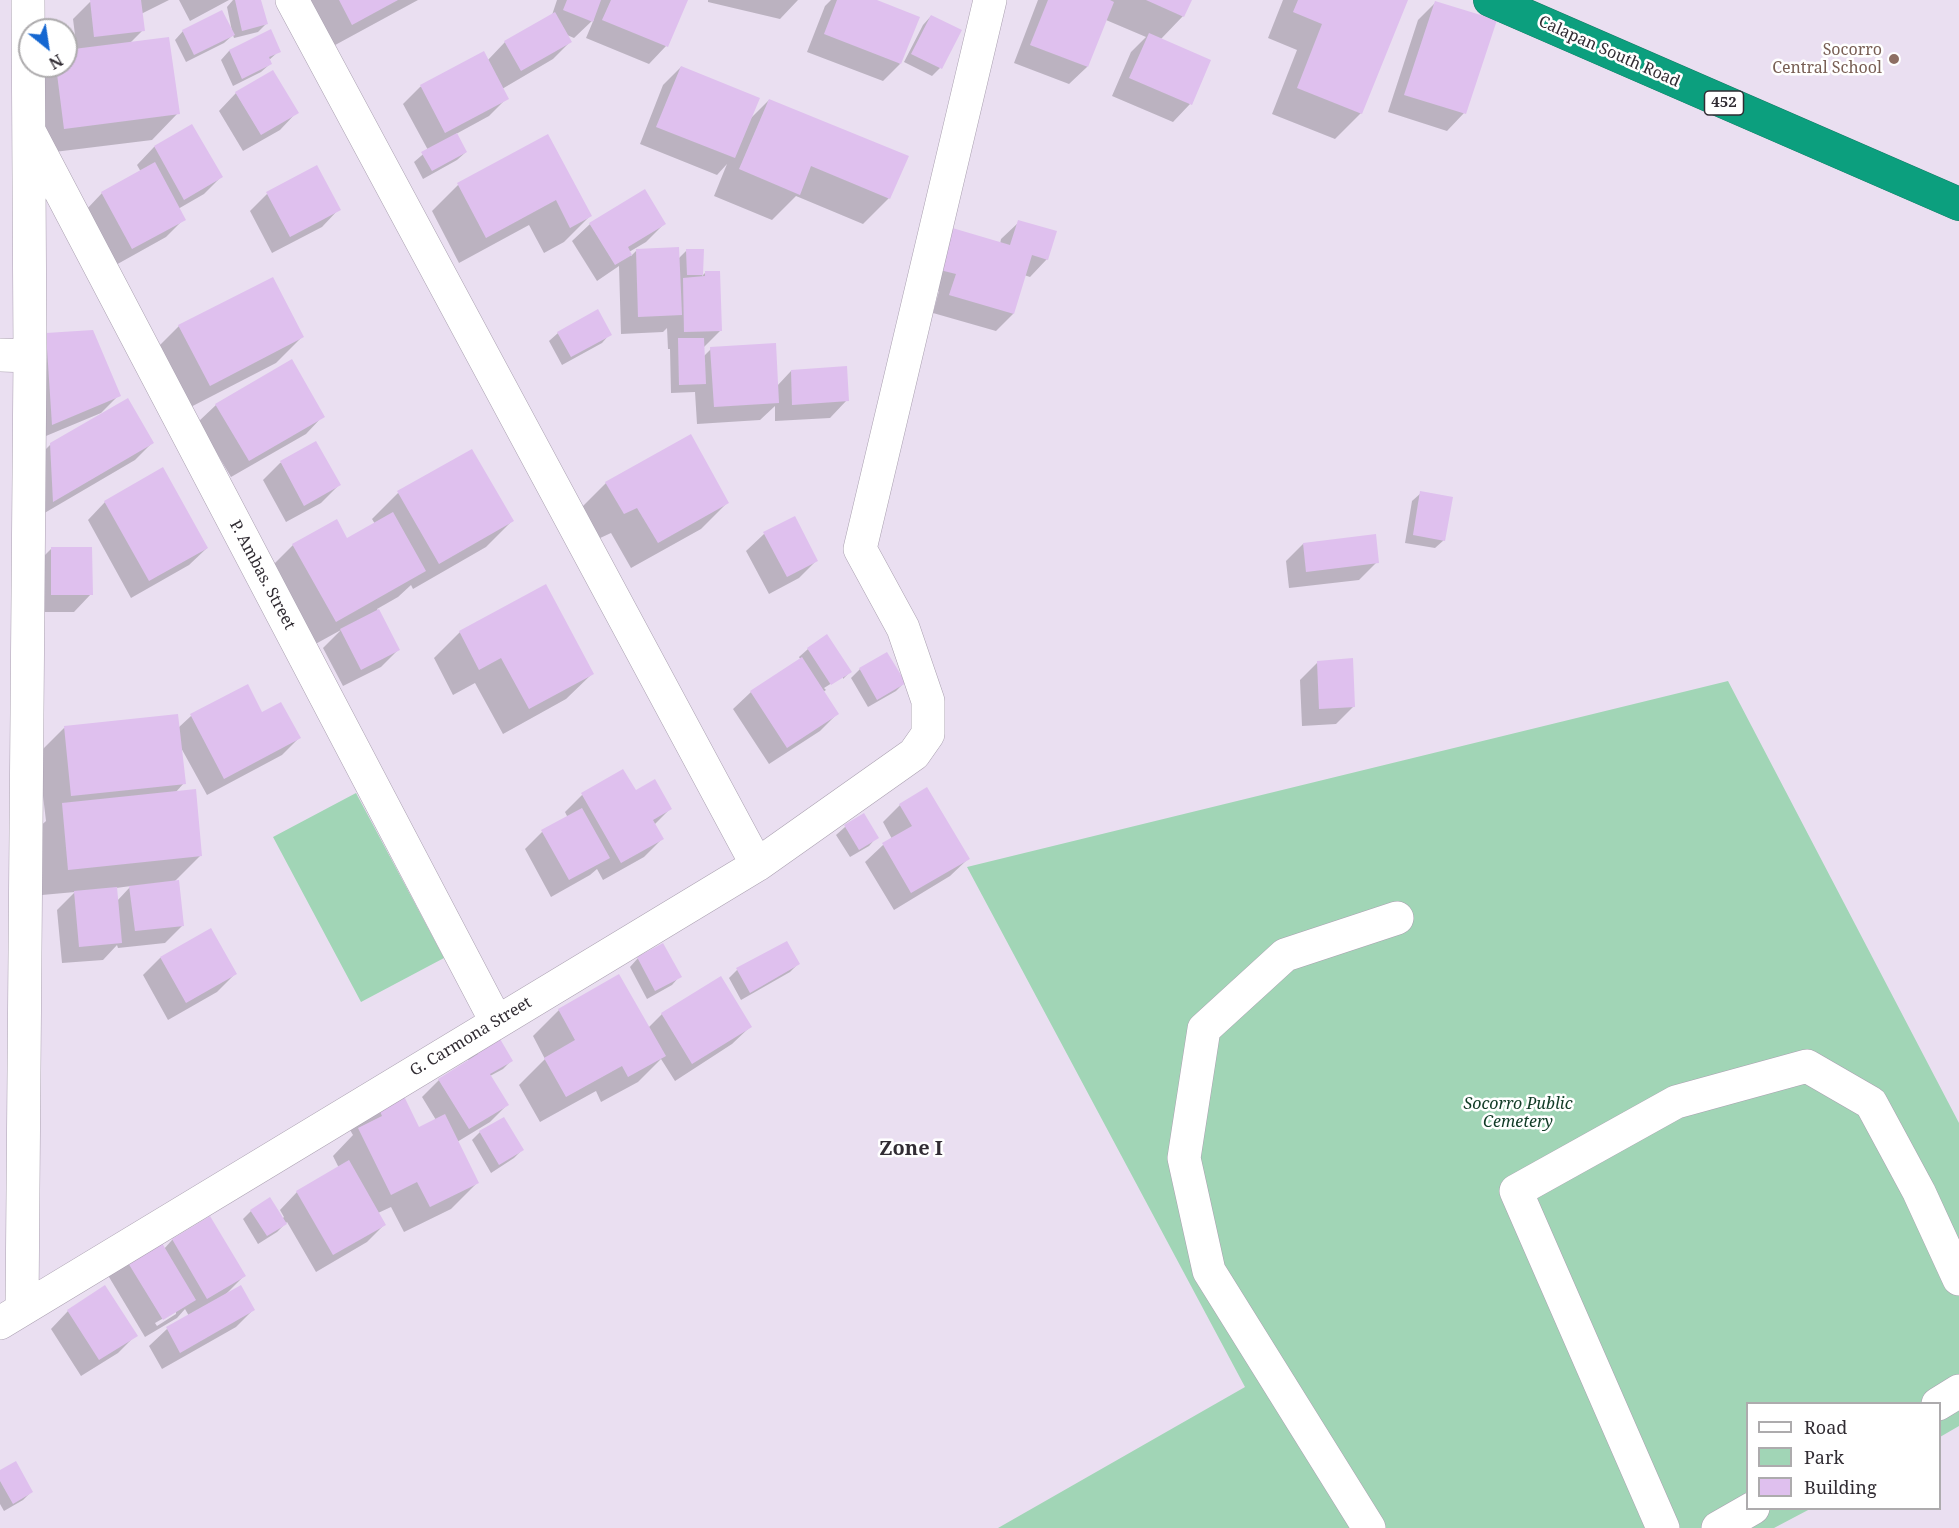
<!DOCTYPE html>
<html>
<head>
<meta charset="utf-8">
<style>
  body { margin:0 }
  #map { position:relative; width:1959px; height:1528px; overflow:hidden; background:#eadff1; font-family:"Noto Serif",serif }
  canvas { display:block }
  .legend { position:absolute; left:1746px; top:1402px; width:195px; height:108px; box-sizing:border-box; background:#fff; border:2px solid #adabad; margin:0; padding:8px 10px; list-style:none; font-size:18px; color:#312c33 }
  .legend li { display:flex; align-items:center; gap:12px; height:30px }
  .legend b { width:30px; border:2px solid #adabad }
  .north { position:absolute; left:18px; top:18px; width:60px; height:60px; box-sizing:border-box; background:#fff; border:2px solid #adabad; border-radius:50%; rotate:150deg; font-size:16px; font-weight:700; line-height:24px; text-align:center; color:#312c33 }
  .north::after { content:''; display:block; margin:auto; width:21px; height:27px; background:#1567d1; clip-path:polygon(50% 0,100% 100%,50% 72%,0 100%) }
</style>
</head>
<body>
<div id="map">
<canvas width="1959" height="1528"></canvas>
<ul class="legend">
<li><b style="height:8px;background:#fff"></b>Road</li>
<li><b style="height:16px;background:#a1d5b6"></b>Park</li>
<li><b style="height:16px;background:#dfc0ee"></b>Building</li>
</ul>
<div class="north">N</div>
</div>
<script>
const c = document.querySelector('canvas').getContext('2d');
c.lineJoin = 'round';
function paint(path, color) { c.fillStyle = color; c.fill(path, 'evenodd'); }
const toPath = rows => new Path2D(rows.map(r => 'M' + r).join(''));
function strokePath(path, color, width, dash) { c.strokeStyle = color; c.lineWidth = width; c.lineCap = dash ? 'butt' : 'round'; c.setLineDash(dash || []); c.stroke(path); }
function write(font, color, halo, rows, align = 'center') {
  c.font = font + ' "Noto Serif",serif'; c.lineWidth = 5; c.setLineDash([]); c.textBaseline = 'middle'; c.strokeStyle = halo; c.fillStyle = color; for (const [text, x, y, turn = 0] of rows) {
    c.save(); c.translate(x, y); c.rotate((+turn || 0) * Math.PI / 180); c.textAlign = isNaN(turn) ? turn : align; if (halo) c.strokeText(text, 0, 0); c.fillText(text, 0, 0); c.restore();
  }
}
const green = toPath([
  [1728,681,1959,1123,1959,1426,1940,1437,1940,1404,1748,1404,1748,1508,1810,1509,1774,1528,998,1528,1245,1387,967,867],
  [356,793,444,958,361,1002,273,837]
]);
const shadow = toPath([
  [103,0,169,0,141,14,143,30,129,44,178,113,152,140,38,154,42,66,66,66,66,52,77,51,73,19,90,2],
  [179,0,229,0,190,21],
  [233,0,260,0,266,24,258,32,234,38,233,35,224,43,186,62,175,40,183,31,232,31,227,7],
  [299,0,418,0,326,50],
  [557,0,686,0,666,46,649,64,586,38,594,19,574,38,567,35,570,42,553,59,502,89,507,98,489,116,456,134,466,152,457,160,423,179,414,162,428,150,403,104,420,87,483,53,487,61,505,42,552,15],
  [708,0,798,0,780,19,708,2],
  [831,0,872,0,900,64,883,81,807,52,825,6],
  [1038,0,1190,0,1183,16,1160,40,1190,104,1173,122,1112,96,1131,52,1146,37,1106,20,1087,67,1069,84,1014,63],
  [1283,0,1406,0,1361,113,1335,139,1272,114,1297,50,1268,38],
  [1436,2,1464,113,1447,131,1388,112,1418,20],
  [931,16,940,68,932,76,904,62,923,25],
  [270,32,279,51,268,61,270,64,261,72,233,86,221,60,229,51],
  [681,67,749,120,769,100,889,198,863,224,796,196,772,220,714,196,727,164,717,175,640,144,663,85],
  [236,93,297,112,280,130,243,151,219,111],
  [192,126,221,177,204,194,178,209,184,219,166,237,114,266,85,211,102,193,141,172,137,165,154,147],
  [548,136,590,216,564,242,544,253,529,225,459,263,432,211,458,185],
  [267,194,339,209,322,227,272,253,250,211],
  [1019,222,1047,259,1030,277,1024,275,1013,314,996,331,933,313,939,291,920,286,932,247,1000,244,1001,239],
  [590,224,664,224,646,242,629,252,631,256,636,251,678,259,687,250,702,251,702,276,706,272,721,330,703,348,703,357,711,349,777,386,791,371,847,400,830,418,775,421,775,406,760,420,697,424,695,392,671,393,670,349,668,349,667,328,663,332,621,334,619,266,597,281,572,241],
  [598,311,610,334,602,343,562,365,549,341,558,333],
  [179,326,302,337,276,363,183,411,153,352],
  [46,334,119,395,101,413,34,441],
  [216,405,323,416,306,434,231,477,198,422],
  [152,443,135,460,36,518,33,462,51,444],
  [316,443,339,485,321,503,286,522,263,480,280,463],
  [606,483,727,503,701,529,631,568,611,533,598,539,580,509],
  [398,493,512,521,486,547,413,589,411,585,398,597,377,609,398,650,381,667,343,686,323,648,341,630,310,647,267,571,293,545,347,540,375,524,372,519],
  [1421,493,1444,540,1435,548,1405,543,1412,501],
  [105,502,207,548,189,565,131,598,88,520],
  [794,518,816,561,799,578,769,594,746,551,764,534],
  [1303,544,1377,562,1359,580,1289,588,1286,561],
  [51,549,91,594,74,612,34,612,34,566],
  [460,632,593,673,566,699,503,734,475,683,453,695,434,658],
  [808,649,850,672,843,679,843,676,824,688,826,690,823,692,837,714,820,731,769,764,733,709,751,692,801,660,799,657],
  [887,654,904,683,896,691,868,707,851,678,860,669],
  [1318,662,1354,706,1336,724,1302,726,1300,680],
  [262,714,299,738,282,755,207,795,180,746,184,783,175,793,200,856,174,882,183,925,165,943,118,948,117,945,103,960,62,963,57,910,75,892,42,895,36,830,46,821,38,754,64,728,178,728,191,716],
  [131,886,117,901,116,888],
  [635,792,670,809,654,825,662,839,644,857,603,880,597,869,590,875,551,897,525,849,542,832,568,818,565,812,582,795],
  [900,805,968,859,950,876,894,910,865,862,883,845,892,839,883,822],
  [864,815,877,837,869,846,850,857,836,835,845,827],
  [210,930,235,974,217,992,168,1020,143,975,160,958],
  [638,958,680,976,672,985,647,999,630,967],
  [798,964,790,972,741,1000,729,978,737,970],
  [720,978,750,1027,732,1044,675,1081,661,1059,638,1082,601,1102,596,1091,540,1122,519,1085,545,1059,533,1036,559,1010,648,1028,662,1014],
  [474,1046,511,1061,503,1069,490,1076,507,1105,490,1122,457,1142,477,1183,451,1209,404,1232,391,1207,378,1213,385,1224,367,1242,316,1272,287,1222,277,1232,258,1244,243,1219,251,1211,282,1219,284,1217,280,1210,297,1192,339,1168,333,1156,353,1135,350,1130,376,1104,418,1129,436,1120,422,1097,439,1080,469,1061,465,1054],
  [480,1132,522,1150,514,1158,491,1173,472,1140],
  [210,1218,244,1276,226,1294,253,1310,236,1327,162,1369,149,1346,167,1329,189,1316,185,1309,177,1318,145,1337,106,1272,164,1249,172,1240],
  [176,1311,176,1314,157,1326,155,1323],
  [68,1311,136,1335,118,1353,81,1376,51,1329],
  [0,1471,32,1491,23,1500,4,1511,0,1504]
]);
const building = toPath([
  [90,0,141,0,145,31,94,37],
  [235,0,261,0,268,24,242,31],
  [339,0,398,0,352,25],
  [567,0,601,0,593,22,563,10],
  [611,0,688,0,668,47,602,20],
  [837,0,877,0,920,17,901,64,824,34],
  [1048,0,1110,0,1114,2,1088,67,1030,45],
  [1146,0,1192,0,1184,17],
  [1298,0,1408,0,1362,114,1297,88,1322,24,1293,12],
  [1435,1,1497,20,1466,114,1404,95],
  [222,10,235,35,194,55,182,30],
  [555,12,572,42,521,71,504,41],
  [931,15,962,30,942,69,911,54],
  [271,29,281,52,269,57,272,64,242,79,229,50],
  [1149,33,1211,60,1192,105,1129,78],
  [169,37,180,114,64,129,56,66,66,66,66,50],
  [484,51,509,99,445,133,420,85],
  [681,66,760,98,735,158,656,127],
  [273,70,299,113,261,135,235,92],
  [769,99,909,156,890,199,811,166,800,195,739,169],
  [192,124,223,177,184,200,154,146],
  [457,133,467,152,432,171,421,152],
  [548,134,592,216,570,228,556,200,486,238,457,183],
  [155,162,186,220,132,249,101,192],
  [317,165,341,210,290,237,266,192],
  [645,189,666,224,628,247,632,255,615,265,589,223],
  [1018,220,1057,231,1048,260,1032,255,1014,314,949,295,956,274,936,269,949,227,1010,245],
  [679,247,682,315,638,317,636,249],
  [686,249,704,249,703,275,687,275],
  [705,271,720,271,722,331,684,332,683,278,705,276],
  [273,277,304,337,210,386,178,325],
  [598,309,612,335,571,357,557,332],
  [93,330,121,396,52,425,46,333],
  [678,338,704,338,706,384,679,385],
  [776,343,779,403,714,407,710,347],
  [292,359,325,417,249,461,215,404],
  [847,366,849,401,792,405,791,370],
  [128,398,154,443,53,502,50,443],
  [691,434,729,503,658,543,637,508,624,514,605,482],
  [316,441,341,485,304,506,280,461],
  [472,449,514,521,439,564,397,491],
  [163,467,208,548,149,581,104,501],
  [1420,491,1453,497,1445,541,1413,535],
  [393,512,426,571,336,622,292,544,337,519,347,538],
  [795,516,818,561,787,577,763,532],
  [1376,534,1379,563,1306,572,1303,543],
  [51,547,92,547,93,595,51,595],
  [546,584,594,674,529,709,501,658,479,670,459,631],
  [379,609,400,650,361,670,340,629],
  [827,634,852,672,831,685,807,648],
  [887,652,906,683,877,700,859,668],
  [802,657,839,714,787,748,750,691],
  [1353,658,1355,707,1319,709,1317,661],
  [248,684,262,712,281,702,301,738,224,779,190,714],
  [178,714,186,784,71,796,64,726],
  [623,769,636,790,655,779,672,809,653,820,664,839,621,863,581,793],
  [927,787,970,859,911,893,882,843,912,826,899,804],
  [196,789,202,856,68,870,62,803],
  [582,808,610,858,569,880,541,830],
  [864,813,879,838,859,850,844,825],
  [179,880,184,926,135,931,129,886],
  [117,887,122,943,79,947,74,891],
  [211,928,237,974,186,1003,160,957],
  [787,941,800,964,750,993,736,968],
  [663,943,682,977,655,991,637,957],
  [619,974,666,1056,628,1077,622,1066,566,1097,544,1058,575,1040,558,1009],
  [721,976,752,1027,692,1064,661,1013],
  [496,1032,513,1061,490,1074,509,1105,469,1129,438,1079,478,1054,473,1045],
  [401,1090,419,1127,445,1114,479,1183,430,1207,417,1182,391,1195,358,1128,382,1116,376,1102],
  [504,1117,524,1150,499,1165,479,1131],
  [349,1160,386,1225,333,1255,296,1191],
  [270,1197,287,1224,267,1236,250,1210],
  [210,1216,246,1276,207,1299,172,1239],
  [156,1233,196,1300,163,1320,122,1253],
  [105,1285,138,1336,99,1360,67,1310],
  [241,1285,255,1310,180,1353,166,1327],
  [16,1461,33,1492,13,1504,0,1481,0,1470]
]);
const minor = toPath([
  [292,0,757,865],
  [30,133,496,1021],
  [0,355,30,356],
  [22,1309,30,356,28,0],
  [0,1323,757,865,914,754,928,734,928,701,903,628,860,549,990,0],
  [1938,1404,1959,1391],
  [1369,1528,1209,1271,1184,1158,1204,1029,1285,955,1397,918],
  [1663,1528,1516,1191,1676,1102,1807,1066,1871,1103,1919,1192,1959,1279],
  [1718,1528,1753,1508]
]);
const highway = toPath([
  [1490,0,1959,204]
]);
const markers = [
  [1894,59,6,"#8d6e63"]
];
const shields = [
  [1724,103,39]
];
const shieldNames = [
  ["452",1724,103]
];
const educationNames = [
  ["Socorro",1882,50],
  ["Central School",1882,68]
];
const streetNames = [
  ["Calapan South Road",1609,52,24],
  ["P. Ambas. Street",262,575,62],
  ["G. Carmona Street",471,1037,-31]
];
const parkNames = [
  ["Socorro Public",1518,1104],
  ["Cemetery",1518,1122]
];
const quarterNames = [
  ["Zone I",911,1149]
];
paint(green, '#a1d5b6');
paint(shadow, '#0003');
paint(building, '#dfc0ee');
strokePath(minor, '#aaa0b0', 34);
strokePath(highway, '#197764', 34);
strokePath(minor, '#fff', 33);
strokePath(highway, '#0c9f7e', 33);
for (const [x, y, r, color] of markers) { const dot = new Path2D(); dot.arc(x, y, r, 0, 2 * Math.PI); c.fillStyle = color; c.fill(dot); strokePath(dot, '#fff', 2); }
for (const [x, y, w] of shields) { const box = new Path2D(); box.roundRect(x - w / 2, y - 12, w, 24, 4.5); c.fillStyle = '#fff'; c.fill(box); strokePath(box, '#312c33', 1.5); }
write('bold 15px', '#312c33', null, shieldNames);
write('16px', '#785e54', '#fff', educationNames, 'right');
write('16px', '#312c33', '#fff', streetNames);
write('italic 16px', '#103a25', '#fff', parkNames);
write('bold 20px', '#312c33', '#fff', quarterNames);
</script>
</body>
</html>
